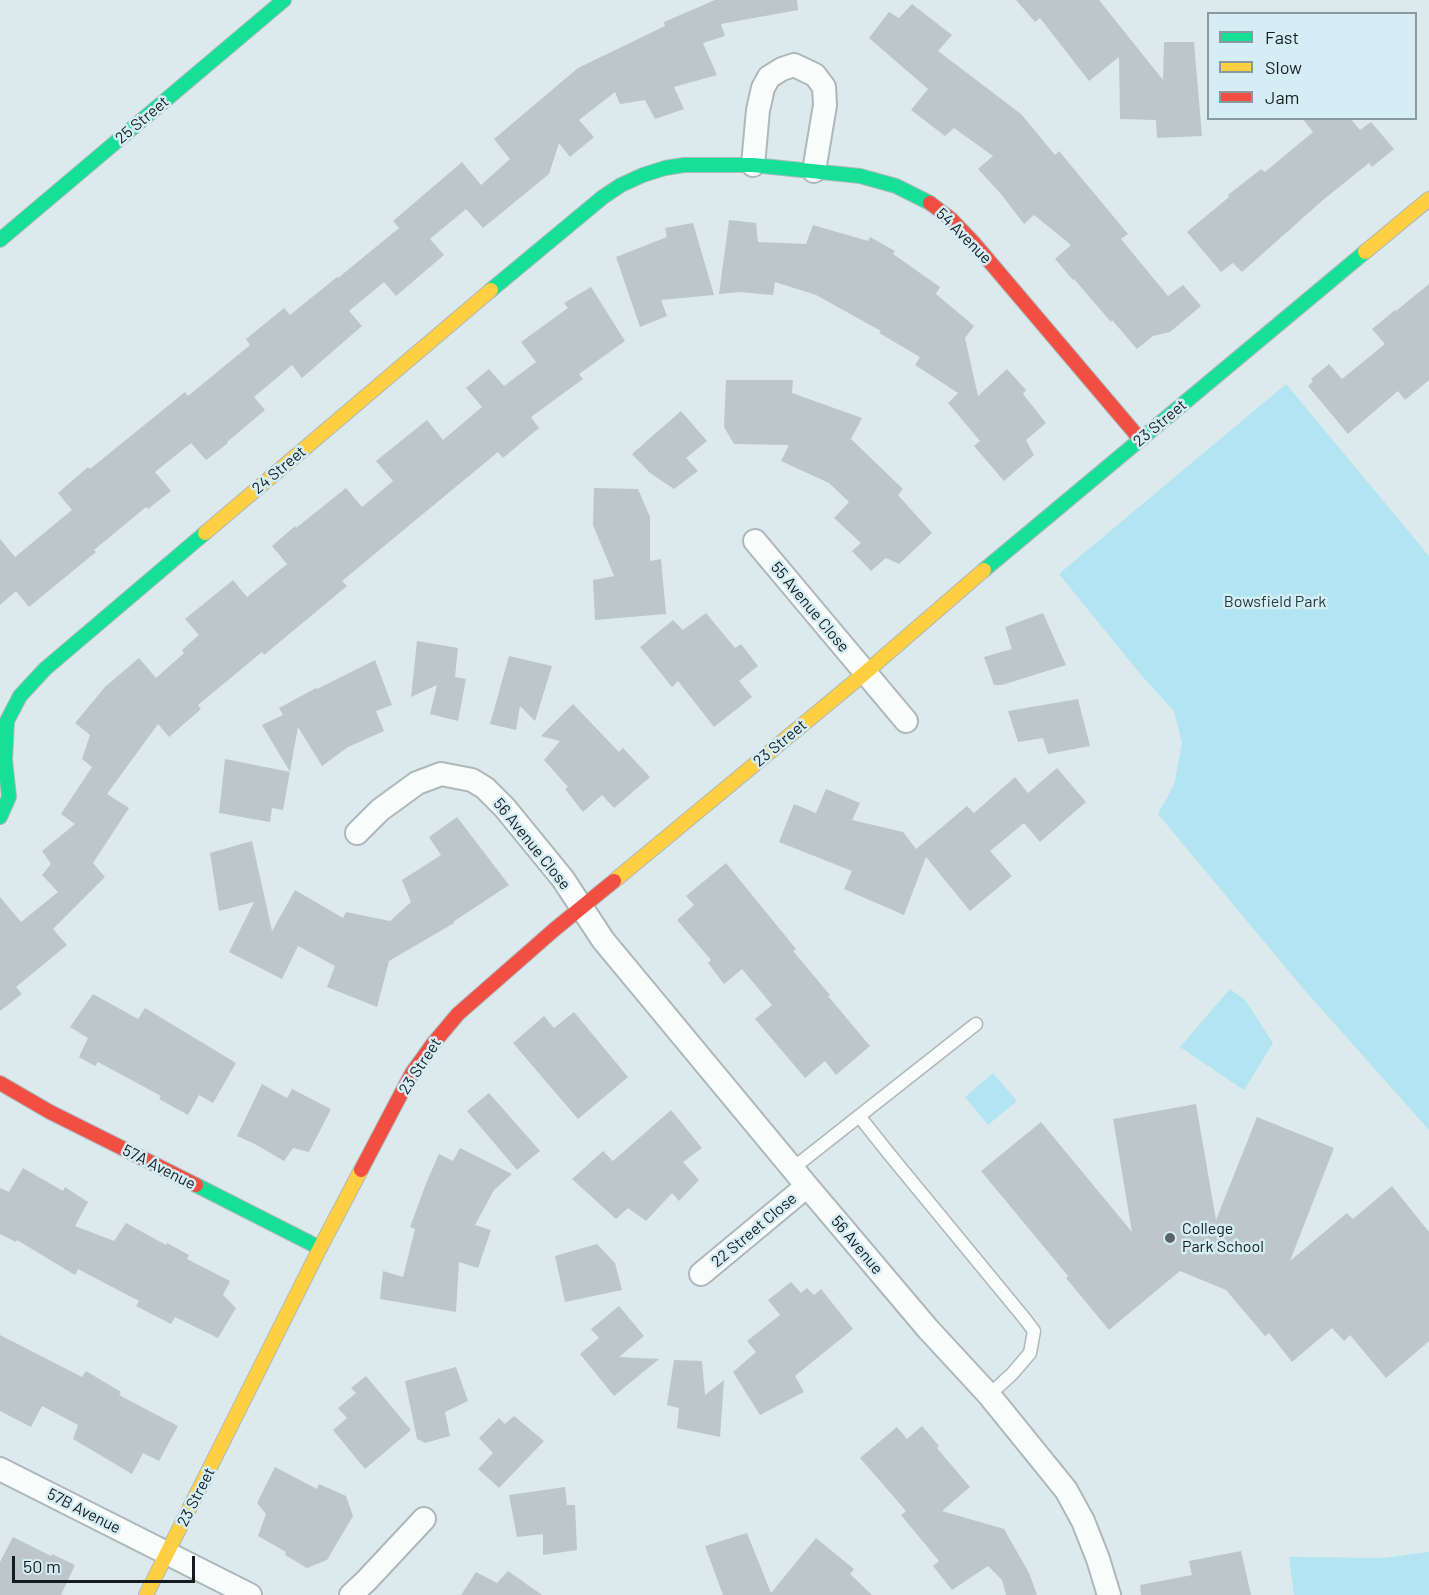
<!DOCTYPE html>
<html>
<head>
<meta charset="utf-8">
<style>
  body { margin:0 }
  #map { position:relative; width:1429px; height:1595px; overflow:hidden; background:#dce9ed; font-family:Barlow,sans-serif }
  canvas { display:block }
  .legend { position:absolute; left:1207px; top:12px; width:210px; height:108px; box-sizing:border-box; background:#d5edf4; border:2px solid #889a9f; margin:0; padding:8px 10px; list-style:none; font-size:18px; color:#151d20 }
  .legend li { display:flex; align-items:center; gap:12px; height:30px }
  .legend b { width:30px; border:2px solid #889a9f }
  .scale { position:absolute; left:12px; top:1556px; width:183px; height:27px; box-sizing:border-box; border:3px solid #151d20; border-top:0; padding-left:8px; font-size:18px; line-height:21px; white-space:nowrap; color:#151d20; -webkit-text-stroke:4px #d5edf4; paint-order:stroke }
</style>
</head>
<body>
<div id="map">
<canvas width="1429" height="1595"></canvas>
<ul class="legend">
<li><b style="height:8px;background:#16e098"></b>Fast</li>
<li><b style="height:8px;background:#ffcf43"></b>Slow</li>
<li><b style="height:8px;background:#f24e42"></b>Jam</li>
</ul>
<div class="scale">50 m</div>
</div>
<script>
const c = document.querySelector('canvas').getContext('2d');
c.lineJoin = 'round';
function paint(path, color) { c.fillStyle = color; c.fill(path, 'evenodd'); }
const toPath = rows => new Path2D(rows.map(r => 'M' + r).join(''));
function strokePath(path, color, width, dash) { c.strokeStyle = color; c.lineWidth = width; c.lineCap = dash ? 'butt' : 'round'; c.setLineDash(dash || []); c.stroke(path); }
function write(font, color, halo, rows, align = 'center') {
  c.font = font + ' Barlow,sans-serif'; c.lineWidth = 5; c.setLineDash([]); c.textBaseline = 'middle'; c.strokeStyle = halo; c.fillStyle = color; for (const [text, x, y, turn = 0] of rows) {
    c.save(); c.translate(x, y); c.rotate((+turn || 0) * Math.PI / 180); c.textAlign = isNaN(turn) ? turn : align; if (halo) c.strokeText(text, 0, 0); c.fillText(text, 0, 0); c.restore();
  }
}
const green = toPath([
  [1286,384,1429,556,1429,1130,1301,986,1158,814,1174,785,1182,743,1174,711,1142,676,1059,574],
  [1230,989,1245,1000,1273,1043,1244,1090,1180,1047],
  [993,1073,1017,1101,988,1125,965,1097],
  [1429,1552,1429,1595,1294,1595,1289,1557,1384,1558]
]);
const building = toPath([
  [715,0,797,0,798,10,721,24,725,36,703,43,717,75,674,87,684,109,655,119,645,100,620,104,615,92,579,120,594,137,570,157,559,143,549,174,483,228,466,209,430,239,444,255,396,296,384,282,349,311,362,326,302,378,292,365,254,397,265,410,227,442,228,443,206,460,191,443,155,472,171,491,148,509,146,507,94,550,96,552,29,607,16,591,0,605,0,539,15,557,72,510,58,493,88,467,90,469,185,392,188,396,250,345,246,339,284,308,290,315,337,277,338,278,399,228,393,221,462,162,481,185,510,159,494,139,578,68,665,26,664,22],
  [1016,0,1099,0,1163,80,1164,42,1194,42,1202,136,1157,138,1156,120,1120,119,1119,57,1089,81,1040,18,1035,22],
  [912,4,952,35,938,51,1021,114,1055,155,1059,151,1128,234,1121,239,1168,296,1183,285,1201,306,1170,332,1153,336,1137,349,1112,320,1111,322,1074,279,1073,280,1055,259,1071,245,1034,215,1024,224,1001,194,978,169,993,156,954,128,945,136,911,110,928,89,869,38,889,12,899,18],
  [1302,118,1350,118,1360,130,1371,122,1394,149,1372,167,1369,163,1323,200,1242,272,1233,263,1221,272,1187,232,1229,197,1228,195,1261,169,1265,172,1313,132],
  [729,220,756,223,758,242,806,244,813,225,868,241,870,237,895,251,893,254,940,287,936,294,974,326,965,338,978,396,1007,369,1026,390,1023,394,1046,423,1026,440,1034,455,1004,481,974,446,980,441,948,403,958,393,915,365,920,357,879,333,881,331,816,295,775,282,773,295,739,292,719,294],
  [693,223,714,295,661,300,667,316,640,327,616,257,667,237,665,228],
  [1429,284,1429,380,1405,400,1398,391,1348,434,1308,386,1313,381,1311,379,1329,364,1342,379,1385,344,1372,329,1395,310,1396,311],
  [591,287,625,341,579,374,583,379,531,417,539,428,503,458,498,452,342,581,347,586,264,655,262,652,198,705,201,709,169,737,158,724,107,794,129,808,93,863,105,877,53,929,67,945,16,987,22,994,0,1011,0,897,21,922,58,892,42,875,51,864,42,851,75,824,61,814,92,767,82,759,90,735,75,723,105,687,139,658,156,678,184,653,182,650,199,635,185,619,233,580,247,597,287,564,272,546,295,526,296,528,346,488,362,507,393,481,376,461,427,420,443,440,482,407,466,388,489,369,504,386,536,362,521,342,568,308,564,303],
  [726,380,793,380,792,393,862,418,851,439,903,489,898,495,932,533,899,564,886,558,871,571,852,551,861,543,834,518,849,502,829,483,781,461,789,445,734,444,724,427],
  [681,411,707,441,686,458,698,471,674,489,650,473,632,454],
  [594,488,638,489,650,517,650,561,661,559,666,614,595,620,593,580,614,576,593,525],
  [706,613,735,648,741,644,758,666,739,681,752,697,714,727,678,681,672,687,640,647,673,620,683,630],
  [1043,613,1066,665,1002,685,994,685,984,657,1012,649,1005,627],
  [417,641,458,648,455,677,466,679,458,721,430,714,437,685,411,697],
  [509,656,552,666,535,721,520,706,516,730,490,724],
  [375,660,392,705,376,711,384,731,348,747,322,766,298,727,283,810,272,808,270,822,219,813,225,759,290,772,262,725,283,715,279,708,316,688,317,689],
  [1078,699,1090,746,1048,754,1043,738,1018,742,1008,711],
  [573,704,619,752,623,748,650,777,614,808,602,795,583,812,565,789,568,787,544,760,560,741,541,736],
  [1057,768,1086,802,1040,842,1024,823,990,851,1012,876,970,911,926,857,904,915,844,889,852,871,779,842,794,804,816,813,826,789,860,803,852,820,903,832,916,849,967,806,974,813,1015,777,1028,793],
  [457,817,509,885,453,922,454,923,389,961,377,1007,327,987,335,966,298,946,282,979,229,952,254,902,219,911,210,853,252,841,272,931,295,890,343,918,346,912,390,921,411,902,402,880,441,855,429,837],
  [726,863,796,949,793,951,830,995,828,996,870,1046,836,1075,825,1061,805,1078,755,1019,772,1005,742,969,724,984,708,963,711,960,677,920,694,905,686,896],
  [93,994,138,1019,145,1008,236,1063,213,1103,199,1095,188,1115,159,1099,161,1096,98,1062,95,1066,79,1057,88,1038,70,1027],
  [574,1012,628,1077,578,1119,513,1043,544,1016,554,1028],
  [262,1084,287,1098,292,1089,331,1109,309,1152,293,1148,284,1161,255,1144,237,1136],
  [489,1093,540,1151,517,1170,467,1111],
  [1196,1104,1216,1220,1257,1117,1334,1148,1290,1261,1347,1213,1353,1219,1392,1186,1429,1232,1429,1341,1386,1378,1350,1335,1344,1341,1332,1328,1292,1362,1269,1333,1265,1336,1226,1290,1180,1271,1109,1330,1066,1278,1068,1276,981,1171,1041,1122,1132,1232,1113,1119],
  [671,1110,702,1148,683,1162,699,1180,679,1201,672,1193,646,1221,628,1208,616,1219,572,1179,603,1151,613,1161],
  [460,1148,512,1174,494,1190,475,1225,491,1230,478,1268,459,1262,456,1312,380,1299,383,1271,403,1277,415,1229,410,1227,427,1181,439,1154,453,1161],
  [23,1168,63,1191,65,1187,88,1202,75,1226,114,1241,126,1223,166,1245,167,1243,189,1255,187,1259,230,1281,223,1295,236,1308,218,1338,175,1317,171,1324,136,1306,139,1301,78,1269,75,1275,17,1240,16,1242,0,1234,0,1188,9,1192],
  [597,1244,615,1263,622,1290,565,1302,555,1256],
  [791,1282,801,1293,807,1288,814,1295,821,1289,853,1329,795,1376,804,1392,760,1415,733,1372,756,1352,747,1341,780,1315,768,1300],
  [619,1306,644,1336,619,1357,659,1359,614,1396,580,1354,599,1338,591,1329],
  [0,1335,82,1377,86,1371,121,1392,119,1395,178,1426,159,1461,143,1453,132,1474,73,1439,78,1425,42,1406,31,1427,0,1411],
  [674,1360,702,1361,705,1395,724,1380,720,1437,677,1428,679,1408,667,1405],
  [456,1367,468,1401,445,1412,450,1436,425,1443,417,1439,405,1381],
  [366,1376,411,1430,365,1469,333,1430,347,1418,338,1408,356,1393,351,1388],
  [514,1416,544,1441,499,1488,478,1469,493,1453,479,1438,499,1418,505,1424],
  [922,1426,939,1446,937,1448,970,1487,942,1511,1004,1529,1029,1573,1037,1595,1006,1595,1002,1580,988,1566,952,1590,933,1566,939,1561,901,1515,906,1511,860,1458,897,1427,907,1439],
  [275,1467,317,1489,319,1484,346,1496,353,1516,327,1560,307,1568,285,1555,286,1552,258,1536,266,1514,257,1503],
  [565,1487,567,1505,575,1505,577,1550,543,1555,543,1534,517,1537,509,1495],
  [747,1533,771,1593,816,1538,854,1569,850,1574,872,1595,723,1595,705,1546],
  [13,1537,51,1556,52,1554,75,1565,61,1595,0,1595,0,1562],
  [1241,1551,1251,1595,1141,1595,1140,1585,1192,1575,1189,1561],
  [508,1571,542,1595,461,1595,476,1572,497,1583]
]);
const lane = toPath([
  [859,1116,890,1155,1025,1319,1034,1331,1030,1353,1012,1374,989,1395],
  [792,1169,976,1024]
]);
const street = toPath([
  [753,165,758,110,763,88,769,77,782,69,794,65,815,75,824,87,825,105,814,171],
  [755,541,906,721],
  [357,833,380,810,417,783,441,774,472,780,485,788,505,808,563,879,603,940,807,1186,928,1329,989,1395,1066,1490,1083,1521,1098,1559,1109,1595],
  [701,1274,807,1186],
  [0,1469,250,1595],
  [351,1595,366,1581,424,1519]
]);
const fast = toPath([
  [0,240,284,0],
  [491,290,603,197,621,185,643,175,665,168,684,165,753,165,860,176,896,186,930,203],
  [984,570,1365,252],
  [0,817,9,797,5,760,7,721,20,696,45,669,205,533],
  [196,1185,320,1248]
]);
const slow = toPath([
  [1365,252,1429,199],
  [205,533,491,290],
  [614,881,865,673,984,570],
  [146,1595,320,1248,361,1170]
]);
const jam = toPath([
  [930,203,951,219,973,242,1140,439],
  [0,1083,50,1112,196,1185],
  [361,1170,412,1073,432,1045,458,1014,555,929,614,881]
]);
const markers = [
  [1170,1238,6,"#5b6468"]
];
const streetNames = [
  ["25 Street",142,120,-40],
  ["54 Avenue",964,236,45],
  ["23 Street",1160,423,-40],
  ["24 Street",279,470,-40],
  ["55 Avenue Close",810,607,50],
  ["23 Street",780,743,-40],
  ["56 Avenue Close",532,844,51],
  ["23 Street",420,1066,-57],
  ["57A Avenue",159,1167,27],
  ["22 Street Close",754,1230,-40],
  ["56 Avenue",857,1245,50],
  ["23 Street",196,1497,-63],
  ["57B Avenue",84,1511,27]
];
const parkNames = [
  ["Bowsfield Park",1275,602]
];
const poiNames = [
  ["College",1182,1229],
  ["Park School",1182,1247]
];
paint(green, '#b2e4f2');
paint(building, '#bdc7ca');
strokePath(lane, '#adb8bb', 15);
strokePath(street, '#adb8bb', 26);
strokePath(fast, '#adb8bb', 16);
strokePath(slow, '#adb8bb', 16);
strokePath(jam, '#adb8bb', 16);
strokePath(lane, '#fafcfc', 12);
strokePath(street, '#fafcfc', 22);
strokePath(fast, '#16e098', 14);
strokePath(slow, '#ffcf43', 14);
strokePath(jam, '#f24e42', 14);
for (const [x, y, r, color] of markers) { const dot = new Path2D(); dot.arc(x, y, r, 0, 2 * Math.PI); c.fillStyle = color; c.fill(dot); strokePath(dot, '#d5edf4', 2); }
write('16px', '#151d20', '#d5edf4', streetNames);
write('16px', '#223a40', '#d5edf4', parkNames);
write('16px', '#151d20', '#d5edf4', poiNames, 'left');
</script>
</body>
</html>
